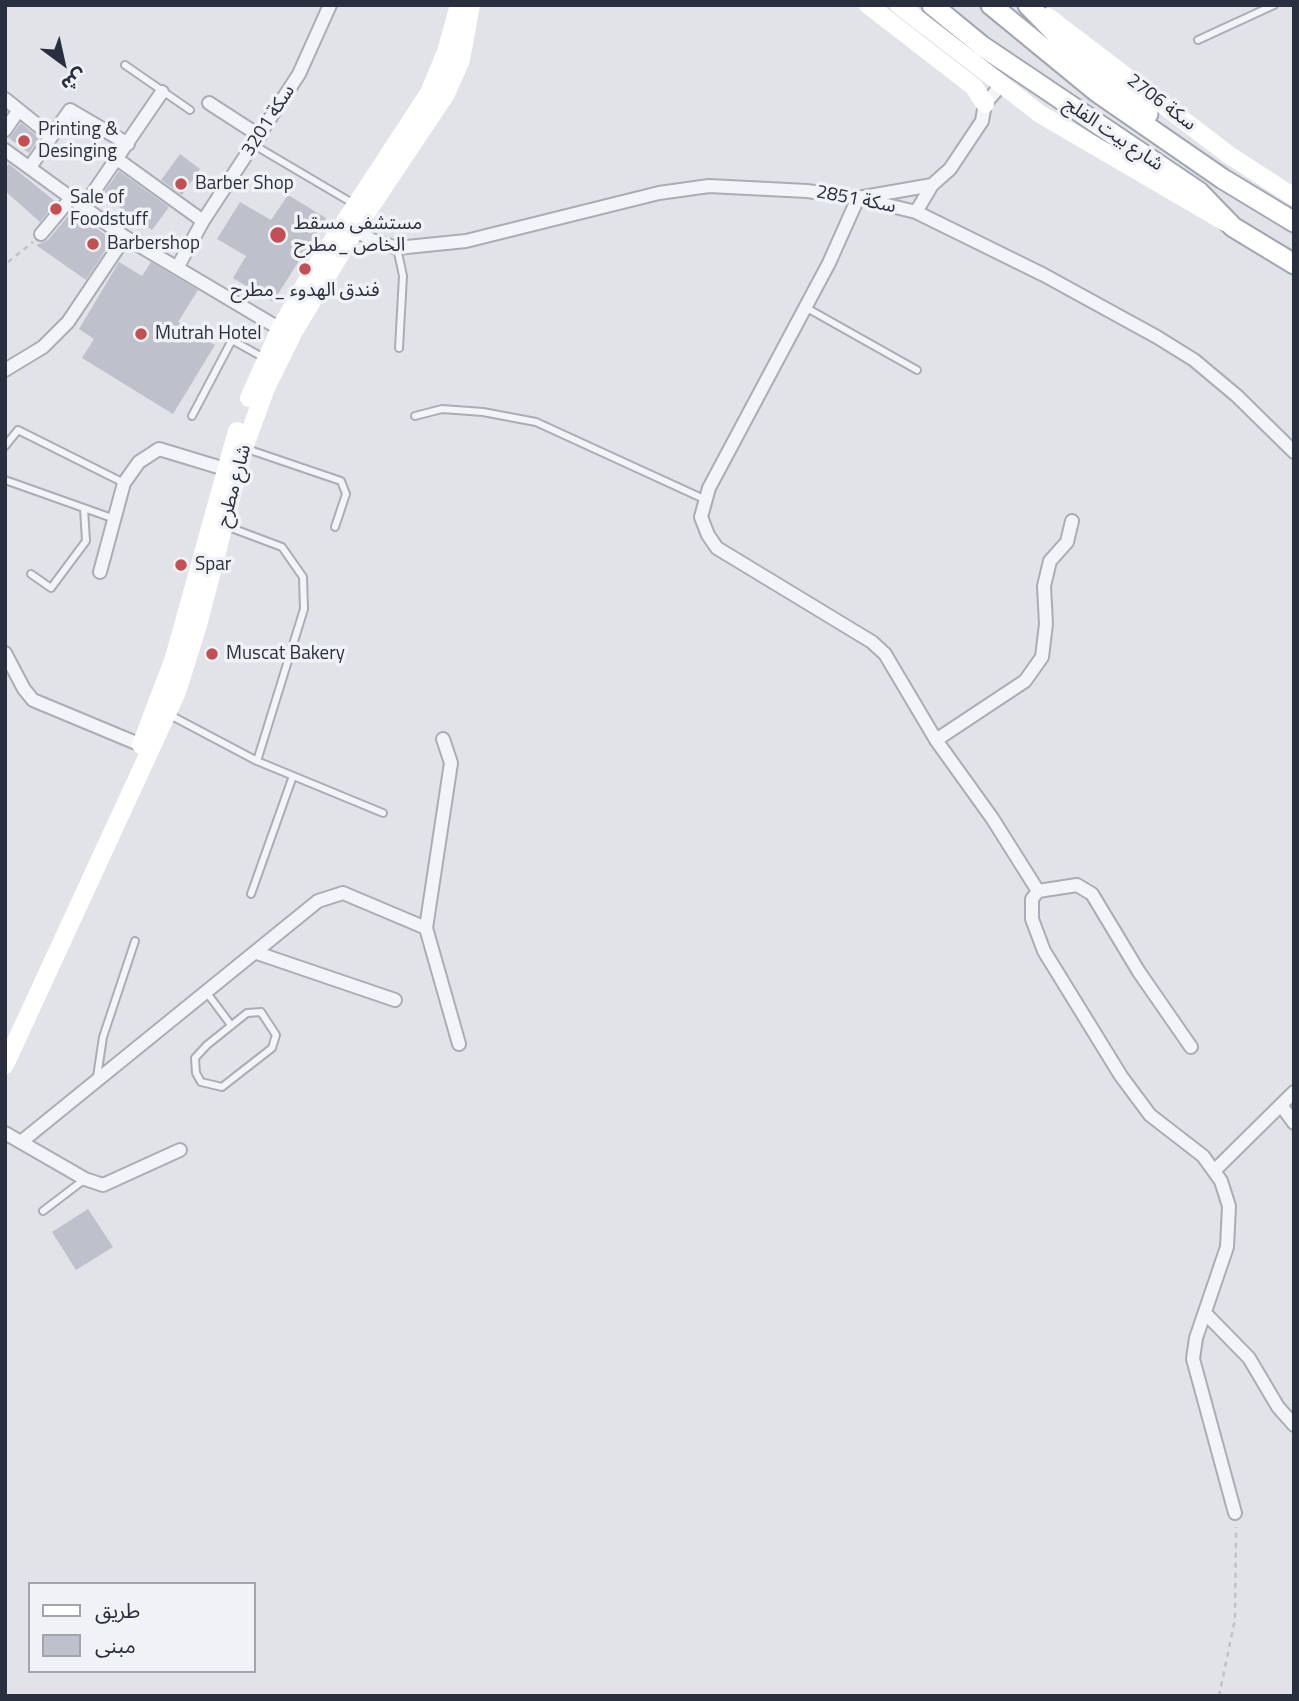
<!DOCTYPE html>
<html>
<head>
<meta charset="utf-8">
<style>
  body { margin:0 }
  #map { position:relative; width:1299px; height:1701px; overflow:hidden; background:#e1e3e8; font-family:"Titillium Web","Noto Sans Arabic",sans-serif }
  canvas { display:block }
  .frame { position:absolute; inset:0; border:7px solid #2a2f3f; pointer-events:none }
  .legend { position:absolute; left:28px; top:1582px; width:228px; height:91px; box-sizing:border-box; background:#f0f2f6; border:2px solid #a1a4ad; margin:0; padding:9px 12px; list-style:none; font-size:21px; color:#2a2f3f }
  .legend li { display:flex; align-items:center; gap:14px; height:35px }
  .legend b { width:35px; border:2px solid #a1a4ad }
  .north { position:absolute; left:28px; top:28px; width:70px; height:70px; -webkit-text-stroke:5px #f0f2f6; paint-order:stroke; rotate:147deg; font-size:19px; font-weight:700; line-height:28px; text-align:center; color:#2a2f3f }
  .north::after { content:''; display:block; margin:auto; width:24px; height:32px; background:#2a2f3f; clip-path:polygon(50% 0,100% 100%,50% 72%,0 100%) }
</style>
</head>
<body>
<div id="map">
<canvas width="1299" height="1701"></canvas>
<div class="frame"></div>
<ul class="legend">
<li><b style="height:9px;background:#fff"></b>طريق</li>
<li><b style="height:19px;background:#bec1cb"></b>مبنى</li>
</ul>
<div class="north">ش</div>
</div>
<script>
const c = document.querySelector('canvas').getContext('2d');
c.lineJoin = 'round';
function paint(path, color) { c.fillStyle = color; c.fill(path, 'evenodd'); }
const toPath = rows => new Path2D(rows.map(r => 'M' + r).join(''));
function strokePath(path, color, width, dash) { c.strokeStyle = color; c.lineWidth = width; c.lineCap = dash ? 'butt' : 'round'; c.setLineDash(dash || []); c.stroke(path); }
function write(font, color, halo, rows, align = 'center') {
  c.font = font + ' "Titillium Web","Noto Sans Arabic",sans-serif'; c.lineWidth = 7; c.setLineDash([]); c.textBaseline = 'middle'; c.strokeStyle = halo; c.fillStyle = color; for (const [text, x, y, turn = 0] of rows) {
    c.save(); c.translate(x, y); c.rotate((+turn || 0) * Math.PI / 180); c.textAlign = isNaN(turn) ? turn : align; if (halo) c.strokeText(text, 0, 0); c.fillText(text, 0, 0); c.restore();
  }
}
const building = toPath([
  [21,123,39,138,29,153,9,138],
  [180,154,200,169,182,195,161,180],
  [9,164,56,202,40,222,5,191,5,168],
  [119,171,169,207,152,230,102,195],
  [288,195,326,218,273,302,233,278,246,256,217,239,240,202,271,220],
  [73,210,112,240,86,280,36,245,48,240],
  [119,262,142,276,151,262,198,290,178,322,215,345,173,414,82,358,94,339,79,329],
  [88,1209,113,1247,76,1270,52,1232]
]);
const path = toPath([
  [8,262,33,242],
  [1219,1696,1235,1619,1236,1527]
]);
const lane = toPath([
  [1198,40,1274,5],
  [125,65,190,110],
  [254,145,354,204],
  [397,248,403,276,399,348],
  [805,307,917,370],
  [192,416,232,340,264,358],
  [415,416,442,409,483,412,536,422,704,499],
  [5,446,18,430,124,483],
  [247,449,341,481,346,494,335,527],
  [5,480,112,518],
  [226,526,282,547,303,577,304,609,257,761],
  [31,574,51,588,86,541,84,509],
  [170,715,257,761,383,813],
  [251,894,293,776],
  [207,993,231,1025],
  [261,1012,276,1035,272,1048,222,1087,201,1082,196,1073,195,1058,207,1045,247,1013,261,1012],
  [97,1077,103,1037,135,941],
  [43,1211,85,1179]
]);
const street = toPath([
  [5,99,51,136],
  [209,103,260,136],
  [5,130,19,110],
  [5,150,125,237,280,329],
  [117,159,203,221],
  [30,167,70,110,128,144],
  [932,185,858,198,829,263,709,488,701,517,708,535,717,548,872,642,885,654,936,740,992,818,1038,891,1032,899,1032,919,1044,951,1121,1076,1150,1115,1203,1156,1221,1181,1229,1206,1227,1247,1196,1338,1193,1359,1235,1513],
  [84,206,162,92],
  [916,212,932,185,950,169,982,121,985,104,1001,85],
  [355,230,372,240,397,248,466,241,659,193,709,186,807,191,858,198,916,212,1044,275,1157,337,1194,360,1237,396,1294,452],
  [41,234,71,198],
  [177,268,203,221,299,74,330,5],
  [5,370,43,347,68,322,125,237],
  [100,572,124,483,139,462,159,449,225,469],
  [5,653,24,689,33,700,141,745],
  [443,739,451,763,426,928,459,1044],
  [936,740,1025,681,1042,657,1046,624,1044,586,1050,561,1067,542,1072,521],
  [1038,891,1077,885,1092,894,1139,972,1191,1047],
  [257,953,395,1000],
  [1281,1105,1294,1123],
  [5,1133,85,1179,103,1185,180,1150],
  [21,1142,318,901,343,893,426,928],
  [1215,1170,1294,1092],
  [1205,1313,1249,1358,1278,1407,1294,1425]
]);
const secondary = toPath([
  [868,5,974,87,985,104],
  [899,5,1040,114,1225,222],
  [1048,17,1229,155,1294,197],
  [249,398,280,329,312,272,429,93,446,52,459,5],
  [141,745,174,658,237,431],
  [5,1065,177,692,198,625,244,448,266,388,294,331,355,230,446,94,461,60,471,5]
]);
const primary = toPath([
  [932,5,982,46,1199,192,1233,227,1294,264],
  [991,5,1097,92,1223,179,1294,222],
  [1028,5,1066,44,1148,114]
]);
const markers = [
  [24,141,7,"#c44f53"],
  [181,184,7,"#c44f53"],
  [56,209,7,"#c44f53"],
  [278,235,9,"#c44f53"],
  [93,244,7,"#c44f53"],
  [305,269,7,"#c44f53"],
  [141,334,7,"#c44f53"],
  [181,565,7,"#c44f53"],
  [212,654,7,"#c44f53"]
];
const streetNames = [
  ["سكة 2706",1161,103,37],
  ["سكة 3201",269,121,-57],
  ["شارع بيت الفلج",1113,135,34],
  ["سكة 2851",856,200,11],
  ["شارع مطرح",235,486,-75]
];
const poiNames = [
  ["Printing &",38,130],
  ["Desinging",38,152],
  ["Barber Shop",195,184],
  ["Sale of",70,198],
  ["Foodstuff",70,220],
  ["مستشفى مسقط",294,224],
  ["الخاص _مطرح",294,246],
  ["Barbershop",107,244],
  ["فندق الهدوء _مطرح",305,291,"center"],
  ["Mutrah Hotel",155,334],
  ["Spar",195,565],
  ["Muscat Bakery",226,654]
];
paint(building, '#bec1cb');
strokePath(lane, '#aaadb5', 10);
strokePath(street, '#aaadb5', 16);
strokePath(primary, '#a1a6b3', 23);
strokePath(path, '#bfc1c7', 2.5, [5, 5]);
strokePath(lane, '#f3f4f7', 6);
strokePath(street, '#f3f4f7', 12);
strokePath(secondary, '#fff', 18);
strokePath(primary, '#fff', 19);
for (const [x, y, r, color] of markers) { const dot = new Path2D(); dot.arc(x, y, r, 0, 2 * Math.PI); c.fillStyle = color; c.fill(dot); strokePath(dot, '#f0f2f6', 2.5); }
write('19px', '#2a2f3f', '#f0f2f6', streetNames);
write('19px', '#2a2f3f', '#f0f2f6', poiNames, 'left');
</script>
</body>
</html>
